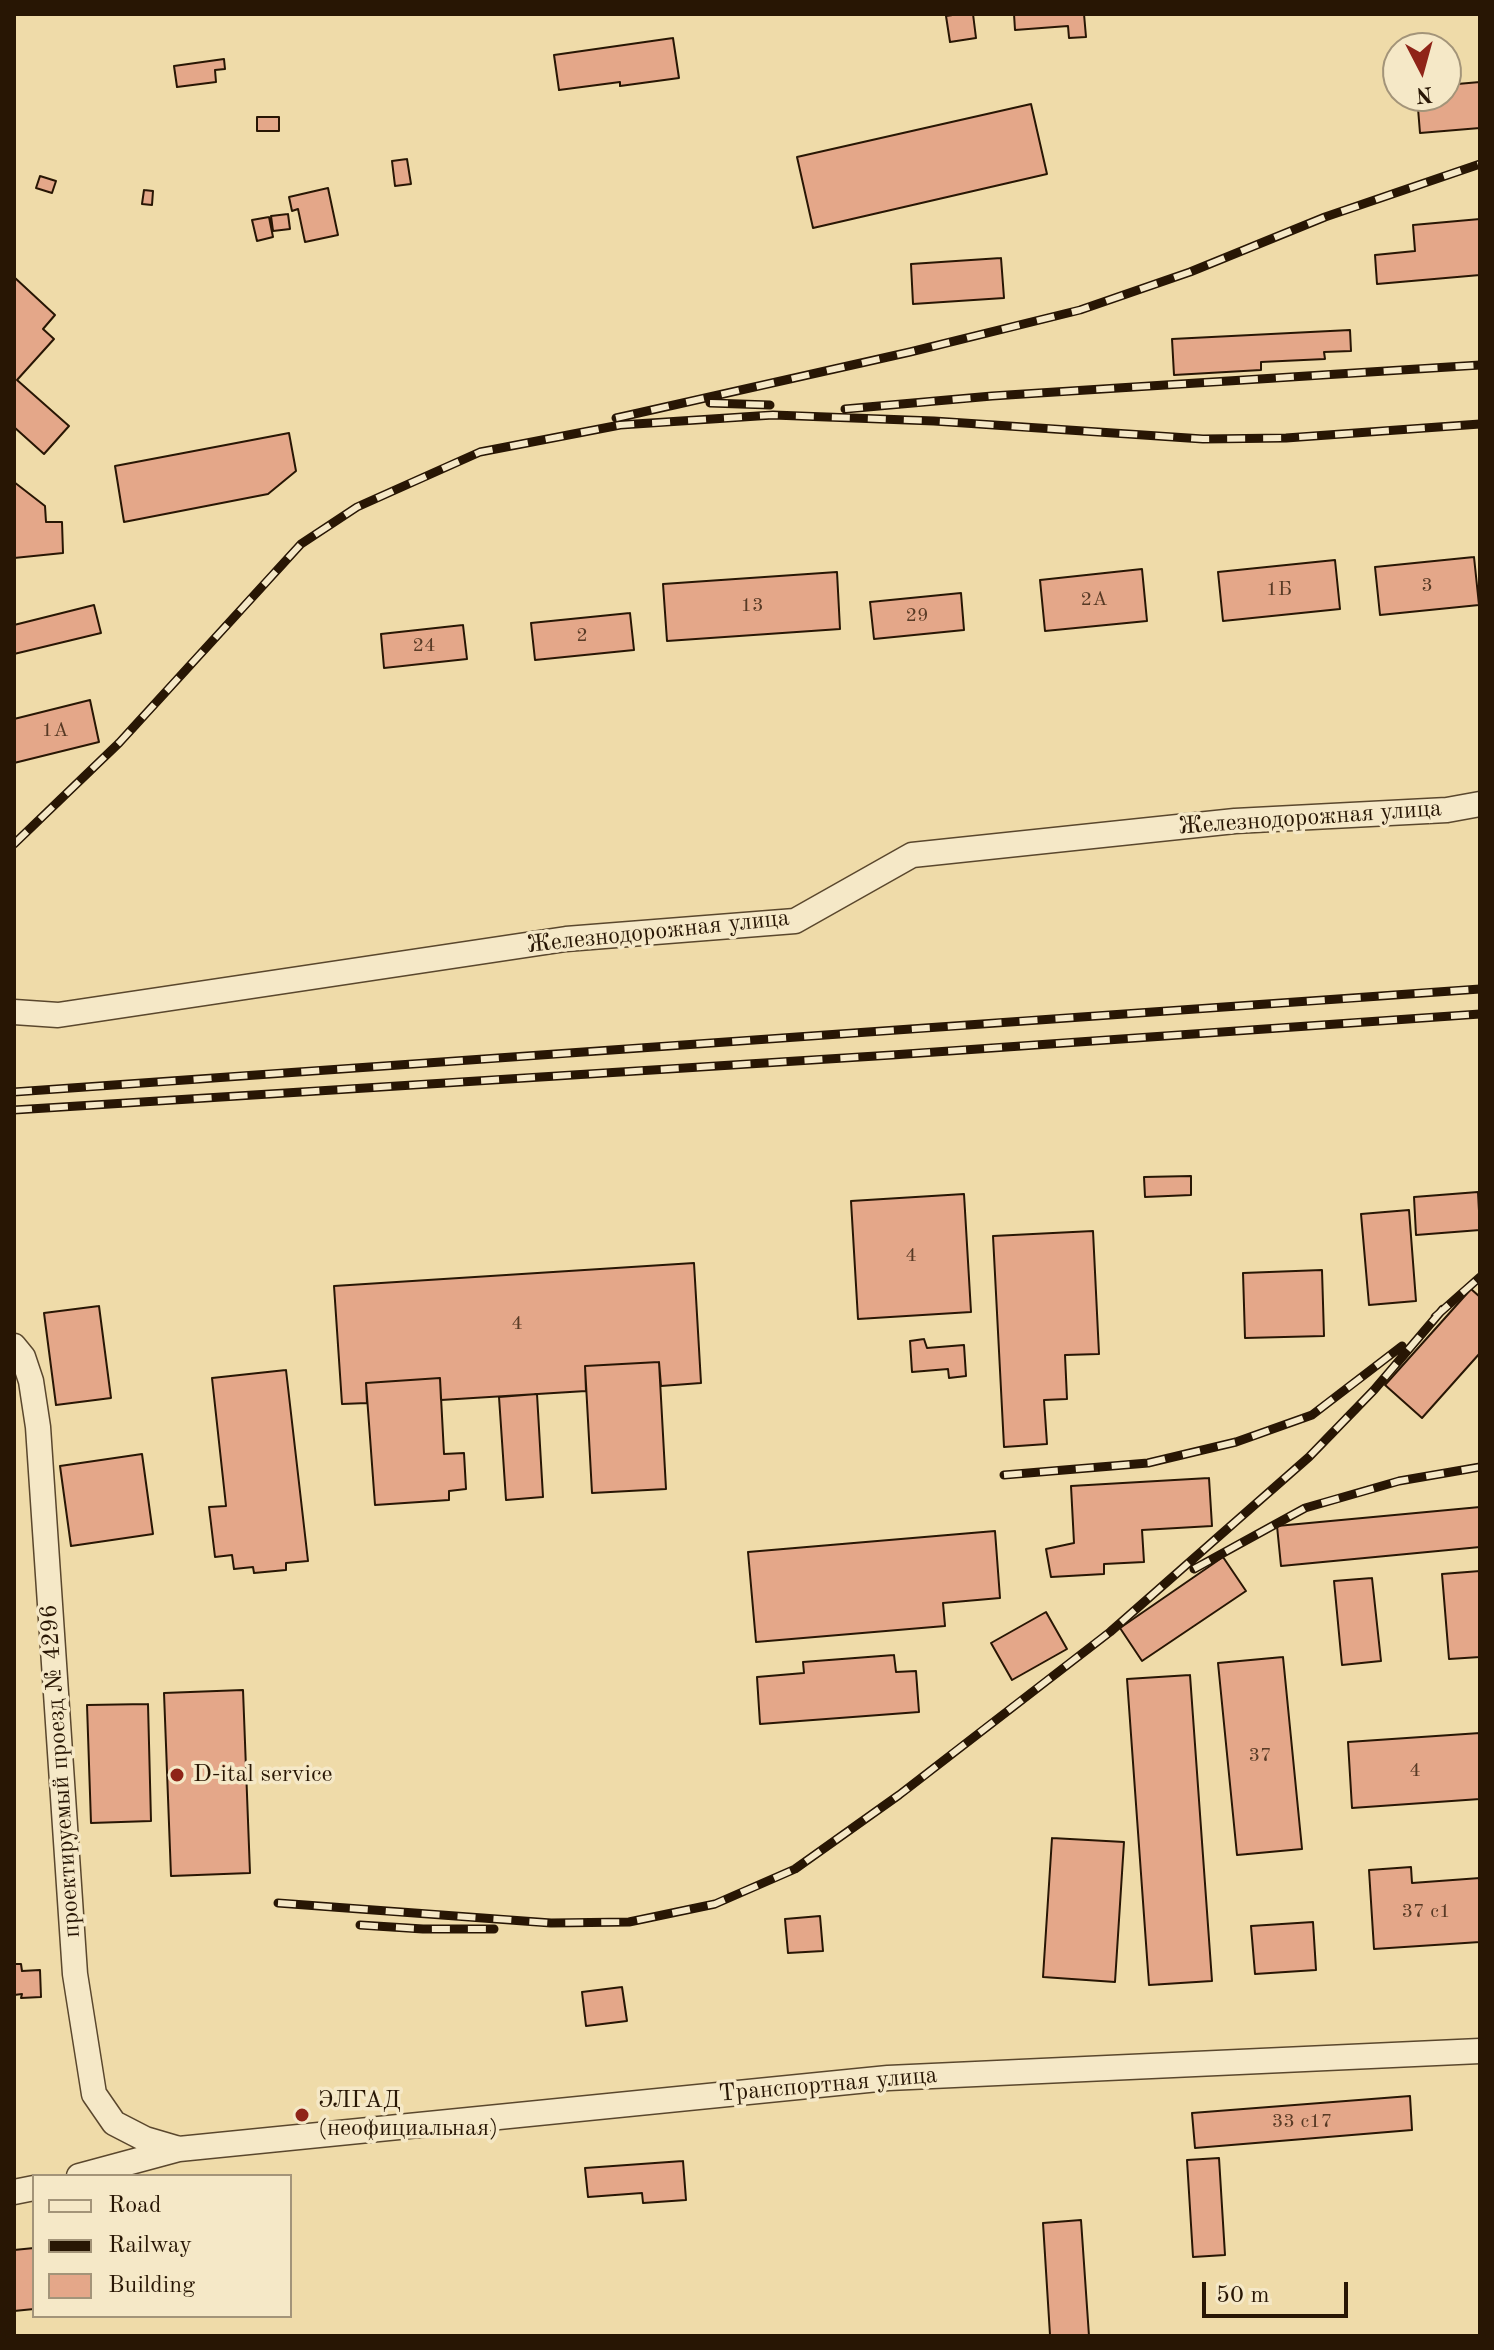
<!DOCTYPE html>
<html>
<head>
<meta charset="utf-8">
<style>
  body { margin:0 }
  #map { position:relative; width:1494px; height:2350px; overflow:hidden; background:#efdba9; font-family:"Old Standard TT",serif }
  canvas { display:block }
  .frame { position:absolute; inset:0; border:16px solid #281604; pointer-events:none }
  .legend { position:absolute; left:32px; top:2174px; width:260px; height:144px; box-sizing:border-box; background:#f5e8c7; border:2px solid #a39479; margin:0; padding:10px 14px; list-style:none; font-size:24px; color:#281604 }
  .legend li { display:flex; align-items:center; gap:16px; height:40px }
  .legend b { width:40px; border:2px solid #a39479 }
  .north { position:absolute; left:1382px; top:32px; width:80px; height:80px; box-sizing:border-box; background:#f5e8c7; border:2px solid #a39479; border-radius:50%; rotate:174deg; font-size:22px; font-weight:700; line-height:32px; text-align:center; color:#281604 }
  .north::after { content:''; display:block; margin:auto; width:28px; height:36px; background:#8f2418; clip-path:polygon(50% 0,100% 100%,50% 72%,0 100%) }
  .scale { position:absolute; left:1202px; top:2282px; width:146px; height:36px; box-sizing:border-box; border:4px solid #281604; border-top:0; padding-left:10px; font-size:24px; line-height:28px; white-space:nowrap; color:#281604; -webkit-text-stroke:6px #f5e8c7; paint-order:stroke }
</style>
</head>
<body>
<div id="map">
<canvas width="1494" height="2350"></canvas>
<div class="frame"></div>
<ul class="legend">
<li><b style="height:10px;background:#f5e8c7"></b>Road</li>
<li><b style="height:10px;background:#281604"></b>Railway</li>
<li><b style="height:22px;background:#e4a789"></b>Building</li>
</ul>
<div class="north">N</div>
<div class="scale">50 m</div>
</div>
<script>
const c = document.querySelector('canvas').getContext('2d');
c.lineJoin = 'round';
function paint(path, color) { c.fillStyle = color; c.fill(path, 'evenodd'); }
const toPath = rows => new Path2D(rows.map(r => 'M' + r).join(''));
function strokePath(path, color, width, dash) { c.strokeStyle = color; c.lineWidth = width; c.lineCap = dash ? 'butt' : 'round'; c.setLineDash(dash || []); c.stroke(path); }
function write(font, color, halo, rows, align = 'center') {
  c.font = font + ' "Old Standard TT",serif'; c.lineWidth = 7; c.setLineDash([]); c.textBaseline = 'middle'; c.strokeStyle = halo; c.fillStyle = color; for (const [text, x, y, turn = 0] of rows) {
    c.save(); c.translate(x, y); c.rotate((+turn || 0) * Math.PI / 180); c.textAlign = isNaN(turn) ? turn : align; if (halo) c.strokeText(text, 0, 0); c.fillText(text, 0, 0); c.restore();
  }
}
const building = toPath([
  [959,14,973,14,976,38,950,42,946,16,959,14],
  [1014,14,1084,14,1086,37,1069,38,1068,26,1015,30,1014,14],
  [673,38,679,78,620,86,620,82,559,90,554,55,673,38],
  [224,59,225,69,215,70,216,82,177,87,174,66,224,59],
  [1480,82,1480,128,1420,133,1417,96,1446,96,1446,85,1480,82],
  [1031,104,1047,174,813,228,797,157,1031,104],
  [257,117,279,117,279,131,257,131,257,117],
  [407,159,411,184,395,186,392,161,407,159],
  [40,176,56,181,52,193,36,188,40,176],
  [328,188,338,235,305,242,298,209,292,211,289,197,328,188],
  [144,190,153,191,152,205,142,204,144,190],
  [288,214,290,229,273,231,271,216,288,214],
  [269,217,273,237,257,241,252,220,269,217],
  [1480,219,1480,275,1377,284,1375,255,1415,251,1413,225,1480,219],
  [1001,258,1004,298,913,304,911,264,1001,258],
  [14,277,55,315,43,329,54,339,17,380,69,426,44,454,14,427,14,277],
  [1350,330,1351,351,1324,352,1325,359,1261,362,1261,370,1174,375,1172,339,1350,330],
  [289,433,296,471,268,494,124,522,115,466,289,433],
  [14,482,45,506,46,522,62,522,63,553,14,558,14,482],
  [1474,557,1479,605,1380,615,1375,567,1474,557],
  [1335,560,1340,609,1223,621,1218,572,1335,560],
  [1142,569,1147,621,1045,631,1040,580,1142,569],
  [837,572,840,629,667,641,663,584,837,572],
  [961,593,964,630,874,639,870,602,961,593],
  [94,605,101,633,14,654,14,625,94,605],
  [630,613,634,650,535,660,531,623,630,613],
  [463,625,467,659,384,668,381,634,463,625],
  [90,700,99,742,14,763,14,719,90,700],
  [1191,1176,1191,1195,1145,1197,1144,1177,1191,1176],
  [1478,1192,1480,1230,1416,1235,1414,1197,1478,1192],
  [964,1194,971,1312,858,1319,851,1201,964,1194],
  [1409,1210,1416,1301,1369,1305,1361,1214,1409,1210],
  [1093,1231,1099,1354,1065,1355,1067,1399,1044,1400,1047,1444,1004,1447,993,1236,1093,1231],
  [694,1263,701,1383,661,1386,659,1362,585,1366,586,1391,441,1400,440,1378,366,1383,367,1403,342,1404,334,1286,694,1263],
  [1322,1270,1324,1336,1245,1338,1243,1273,1322,1270],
  [1471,1289,1480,1297,1480,1353,1422,1418,1385,1385,1471,1289],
  [99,1306,111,1398,56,1405,44,1313,99,1306],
  [924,1339,927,1348,964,1345,966,1376,949,1378,948,1369,912,1372,910,1341,924,1339],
  [659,1362,666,1489,592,1493,585,1366,659,1362],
  [286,1370,308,1561,286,1563,286,1570,254,1573,253,1567,234,1569,232,1555,215,1557,209,1507,226,1506,212,1378,286,1370],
  [440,1378,444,1454,464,1453,466,1489,449,1491,449,1500,375,1505,366,1383,440,1378],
  [537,1394,543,1497,506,1500,499,1397,537,1394],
  [142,1454,153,1534,71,1546,60,1466,142,1454],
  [1209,1478,1212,1526,1142,1530,1144,1562,1104,1564,1104,1574,1051,1577,1046,1549,1074,1543,1071,1486,1209,1478],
  [1480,1507,1480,1547,1281,1566,1277,1526,1480,1507],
  [995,1531,1000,1598,943,1603,945,1626,756,1642,748,1552,995,1531],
  [1223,1557,1246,1591,1142,1661,1120,1628,1223,1557],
  [1480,1571,1480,1657,1449,1659,1442,1574,1480,1571],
  [1372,1578,1381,1661,1342,1665,1334,1581,1372,1578],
  [1046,1612,1067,1649,1012,1680,991,1643,1046,1612],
  [894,1655,896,1672,916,1671,919,1712,760,1724,757,1677,804,1673,803,1662,894,1655],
  [1283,1657,1302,1849,1237,1855,1218,1663,1283,1657],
  [1190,1675,1212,1981,1149,1985,1127,1679,1190,1675],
  [243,1690,250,1873,171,1876,164,1693,243,1690],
  [148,1704,151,1821,91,1823,87,1705,148,1704],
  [1480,1733,1480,1799,1352,1808,1348,1742,1480,1733],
  [1052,1838,1124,1842,1115,1982,1043,1977,1052,1838],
  [1411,1867,1412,1883,1480,1878,1480,1942,1374,1949,1369,1870,1411,1867],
  [820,1916,823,1951,788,1953,785,1919,820,1916],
  [1313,1922,1316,1970,1255,1974,1251,1926,1313,1922],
  [14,1964,21,1964,22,1971,40,1970,41,1997,21,1998,22,1994,14,1995,14,1964],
  [622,1987,627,2021,586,2026,582,1992,622,1987],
  [1410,2096,1412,2130,1195,2148,1192,2113,1410,2096],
  [1219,2158,1225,2255,1193,2257,1187,2160,1219,2158],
  [683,2161,686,2200,643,2203,642,2193,588,2197,585,2168,683,2161],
  [1081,2220,1089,2336,1050,2335,1043,2223,1081,2220],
  [34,2248,34,2309,14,2311,14,2250,34,2248]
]);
const minor = toPath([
  [14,1012,58,1015,566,939,795,921,912,855,1235,821,1447,810,1480,804],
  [14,1346,23,1357,31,1381,38,1427,75,1974,94,2094,114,2123,145,2139,179,2149],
  [79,2176,179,2149,888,2078,1480,2051],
  [14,2192,34,2188]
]);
const rail = toPath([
  [710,403,770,405],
  [845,409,992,396,1480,365],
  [616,418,910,352,1080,310,1190,272,1325,217,1480,164],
  [14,844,119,743,301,544,357,507,480,452,620,425,773,415,934,421,1203,439,1286,438,1480,424],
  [14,1092,1480,989],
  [14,1110,892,1055,1480,1014],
  [1435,1317,1480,1277],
  [1004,1475,1148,1463,1236,1442,1312,1415,1402,1346],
  [1194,1569,1305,1508,1399,1481,1480,1467],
  [278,1903,551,1923,629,1922,715,1904,795,1869,899,1795,1110,1632,1309,1457,1374,1390,1443,1309],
  [360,1925,423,1929,494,1929]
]);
const markers = [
  [177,1775,8,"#8f2418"],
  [302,2115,8,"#8f2418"]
];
const numberNames = [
  ["3",1427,586],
  ["1Б",1279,590],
  ["2А",1094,600],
  ["13",752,606],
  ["29",917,616],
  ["2",582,636],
  ["24",424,646],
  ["1А",55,731],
  ["4",911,1256],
  ["4",517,1324],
  ["37",1260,1756],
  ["4",1415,1771],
  ["37 с1",1426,1912],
  ["33 с17",1302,2122]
];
const streetNames = [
  ["Железнодорожная улица",1310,818,-4],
  ["Железнодорожная улица",658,932,-6],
  ["проектируемый проезд № 4296",61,1771,-94],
  ["Транспортная улица",828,2085,-5]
];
const poiNames = [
  ["D-ital service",193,1775],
  ["ЭЛГАД",318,2101],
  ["(неофициальная)",318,2129]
];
paint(building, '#e4a789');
strokePath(building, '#281604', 2);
strokePath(minor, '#5a472d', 27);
strokePath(minor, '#f5e8c7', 24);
strokePath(rail, '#281604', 9);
strokePath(rail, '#f5e8c7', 6, [18]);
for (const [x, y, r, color] of markers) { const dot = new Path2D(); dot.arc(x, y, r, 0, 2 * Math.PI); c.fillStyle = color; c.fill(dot); strokePath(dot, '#f5e8c7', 3); }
write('20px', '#573a25', null, numberNames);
write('24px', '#281604', '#f5e8c7', streetNames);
write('24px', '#281604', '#f5e8c7', poiNames, 'left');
</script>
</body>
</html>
